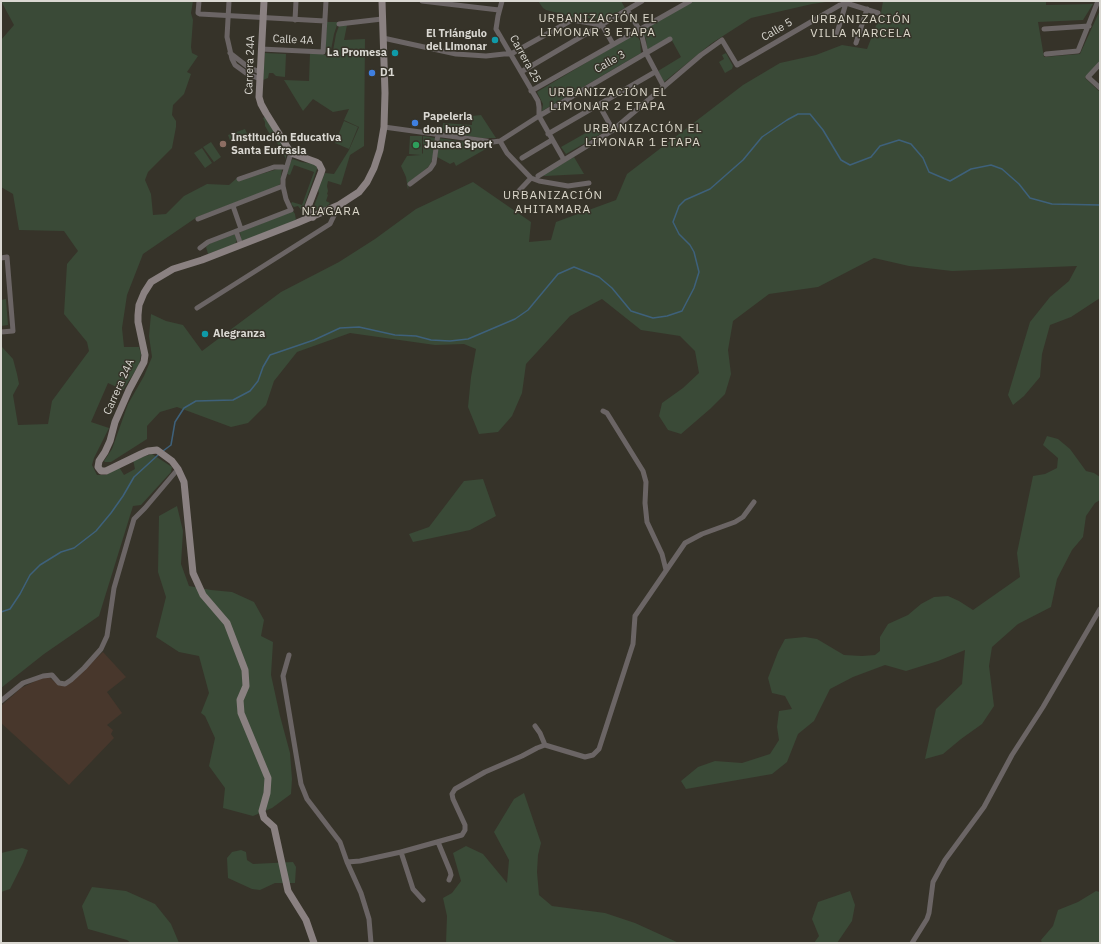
<!DOCTYPE html>
<html>
<head>
<meta charset="utf-8">
<style>
  body { margin:0 }
  #map { position:relative; width:1101px; height:944px; overflow:hidden; background:#363329; font-family:"IBM Plex Sans",sans-serif }
  canvas { display:block }
  .frame { position:absolute; inset:0; border:2px solid #dad8d2; pointer-events:none }
</style>
</head>
<body>
<div id="map">
<canvas width="1101" height="944"></canvas>
<div class="frame"></div>
</div>
<script>
const c = document.querySelector('canvas').getContext('2d');
c.lineJoin = 'round';
function paint(path, color) { c.fillStyle = color; c.fill(path, 'evenodd'); }
const toPath = rows => new Path2D(rows.map(r => 'M' + r).join(''));
function strokePath(path, color, width, dash) { c.strokeStyle = color; c.lineWidth = width; c.lineCap = dash ? 'butt' : 'round'; c.setLineDash(dash || []); c.stroke(path); }
function write(font, color, halo, rows, align = 'center') {
  c.font = font + ' "IBM Plex Sans",sans-serif'; c.lineWidth = 3; c.setLineDash([]); c.textBaseline = 'middle'; c.strokeStyle = halo; c.fillStyle = color; for (const [text, x, y, turn = 0] of rows) {
    c.save(); c.translate(x, y); c.rotate((+turn || 0) * Math.PI / 180); c.textAlign = isNaN(turn) ? turn : align; if (halo) c.strokeText(text, 0, 0); c.fillText(text, 0, 0); c.restore();
  }
}
const industrial = toPath([
  [103,652,126,677,107,692,122,713,107,725,113,730,111,734,114,738,69,785,1,723,1,706,21,688,42,678,50,678,60,686,69,684]
]);
const green = toPath([
  [1,1,193,1,191,13,193,20,191,47,192,53,198,56,187,72,191,74,184,94,173,105,172,115,176,121,176,127,172,148,148,172,145,180,151,194,153,215,166,214,184,196,207,184,229,185,237,178,238,181,281,168,282,169,280,184,276,187,197,217,143,254,127,295,122,328,124,347,139,347,141,354,139,365,123,390,108,383,91,422,109,428,94,458,92,465,97,475,106,475,119,467,124,475,135,469,133,460,152,454,172,467,171,472,141,505,133,506,99,616,44,654,1,688,1,340,2,347,13,359,17,374,19,384,13,395,18,425,48,424,52,401,89,351,87,342,64,314,67,264,78,251,64,231,19,230,13,194,1,187,1,40,14,25],
  [538,1,621,1,625,8,608,17,602,19,574,17,546,10,543,8],
  [697,1,833,1,812,4,751,18,712,43,664,82,658,71,681,57,670,37,647,50,646,39,642,29,689,3],
  [883,1,1046,1,1046,5,1093,4,1083,20,1038,22,1044,57,1080,54,1100,10,1100,62,1085,78,1100,92,1100,298,1071,317,1050,325,1042,354,1040,377,1024,396,1013,405,1008,395,1030,322,1050,297,1069,281,1077,266,952,271,909,266,874,258,818,287,769,294,733,321,728,350,731,374,725,394,710,409,681,434,668,430,659,416,662,403,683,388,699,373,695,351,680,336,641,330,602,299,570,316,526,364,522,393,512,416,498,432,479,434,468,407,471,377,476,349,464,344,435,345,350,333,297,352,274,381,266,405,248,423,231,427,177,407,160,412,147,426,147,439,111,462,105,462,104,461,112,449,128,404,144,376,152,357,149,336,151,314,166,321,183,325,202,351,281,292,339,262,375,239,416,209,473,182,531,222,529,242,551,240,556,222,616,200,627,174,743,85,780,63,816,55,842,45,867,49,881,13],
  [327,22,338,22,334,34,331,50,328,53,325,52],
  [347,25,344,40,365,39,364,146,350,155,341,185,328,181,327,186,328,191,327,194,328,195,326,201,330,203,327,206,317,210,315,209,314,206,319,193,318,190,325,173,334,174,349,150,359,127,344,120,349,109,333,112,313,99,303,111,284,80,309,81,310,53,323,54,327,56,330,54,333,51,336,34,339,26],
  [636,33,640,41,641,53,542,111,543,104,537,92],
  [265,53,286,54,285,77,276,76,273,73,269,73,268,78,263,80],
  [726,53,733,66,732,69,725,73,719,62,724,59,722,55],
  [481,115,496,138,481,138,442,132,443,123,472,125,472,116],
  [265,117,286,151,286,159,275,139,272,138,265,126,265,122,263,118],
  [344,121,358,127,349,149,335,143],
  [605,122,609,129,566,154,561,147],
  [245,129,248,136,231,143,228,135],
  [410,136,422,136,422,154,423,153,423,136,435,138,433,156,431,163,428,167,409,183,408,190,406,177,401,166,407,156,421,155,409,154],
  [439,138,485,145,491,146,456,166,454,162,450,164,437,157],
  [211,142,221,157,214,162,203,147],
  [202,148,212,163,205,168,194,153],
  [574,157,584,174,545,176,542,175],
  [293,159,301,162,314,164,318,166,304,206,304,211,302,211,298,206,294,207,291,204,292,202,302,205,314,172,294,165,290,175,287,174,291,161],
  [293,211,295,214,296,220,243,241,241,239,240,232],
  [235,234,237,240,235,244,208,254,206,247,209,244],
  [6,299,8,325,1,326,1,300],
  [1047,436,1058,439,1070,449,1086,471,1094,473,1100,477,1100,500,1095,503,1086,516,1083,537,1072,550,1057,579,1051,607,1018,624,992,647,989,666,994,706,982,724,961,739,943,754,925,759,936,709,962,684,965,650,938,661,906,671,885,665,853,677,830,689,814,721,798,734,787,762,772,774,686,789,681,781,698,767,715,761,742,763,770,754,779,740,777,727,779,711,792,709,785,696,772,693,768,678,778,652,785,639,805,637,817,639,844,655,862,656,875,655,880,651,880,637,888,624,908,615,921,604,934,597,948,596,959,601,973,610,1020,577,1017,553,1033,476,1045,474,1057,468,1058,458,1043,445],
  [483,479,496,516,470,530,413,542,409,534,429,527,464,481],
  [177,506,183,531,181,564,189,586,211,590,232,592,254,602,264,620,261,636,273,642,271,675,280,716,290,753,292,779,291,794,272,808,253,816,223,808,225,788,209,766,215,738,205,716,201,713,209,693,199,656,179,652,156,637,166,597,158,572,159,516],
  [524,793,541,843,538,855,537,872,539,895,552,906,605,913,635,923,679,943,446,943,447,916,443,898,452,893,461,881,453,853,466,846,483,854,507,883,509,860,494,832,514,799],
  [22,848,28,850,23,863,10,889,1,892,1,853],
  [241,850,246,852,247,860,253,864,293,862,296,867,295,883,275,883,260,890,252,889,228,878,227,858,232,852],
  [92,887,126,891,155,904,171,924,179,943,131,943,127,940,88,929,82,906],
  [850,891,855,905,852,921,837,943,814,943,819,936,812,919,818,902],
  [1096,891,1100,892,1100,943,1042,943,1041,940,1053,926,1058,910,1078,902]
]);
const stream = toPath([
  [163,451,171,445,175,422,184,408,196,401,233,400,250,391,258,381,263,367,270,355,314,340,340,328,359,327,395,335,416,336,431,340,450,341,468,339,515,319,528,310,558,274,574,267,599,277,612,288,631,311,653,318,667,316,682,311,694,288,699,272,694,252,690,245,679,234,673,222,679,206,685,200,710,189,743,160,762,137,787,120,798,114,810,114,823,130,841,160,850,165,871,157,880,146,899,140,911,144,923,158,929,172,950,181,971,169,991,165,1002,169,1019,184,1030,198,1052,204,1100,205],
  [1,612,10,609,20,594,30,575,40,565,61,552,74,548,96,531,111,513,123,496,134,477,158,455]
]);
const street = toPath([
  [199,1,198,13,200,14,325,21],
  [229,1,227,37,232,59,235,65,246,73,260,79],
  [422,1,499,10],
  [502,1,498,16,496,29,538,101,539,107,539,116,564,160],
  [627,10,641,32,646,53,664,87],
  [295,20,296,1],
  [339,24,382,19],
  [1044,29,1089,26],
  [837,33,846,3],
  [383,38,456,54,486,56,504,54,511,54,572,20,602,25,613,44],
  [856,43,867,9],
  [261,49,323,52,326,1],
  [230,53,248,67,260,72],
  [1046,54,1078,51,1098,1],
  [1100,64,1088,77,1100,88],
  [521,72,642,1],
  [531,91,690,1],
  [599,105,613,130],
  [384,127,493,142,500,141,539,116,670,39],
  [548,134,655,72],
  [500,141,507,153,531,178,539,181,568,186,589,183],
  [522,158,552,140],
  [538,176,613,130,701,55,722,40,737,65,840,5,846,3,878,13],
  [239,179,274,167,283,167,286,168],
  [410,184,430,169,434,163,438,134],
  [516,194,531,178],
  [233,206,241,229],
  [198,219,283,186],
  [236,231,241,245],
  [200,248,208,242,291,210,286,199,283,186,283,179,291,153],
  [1,258,7,257,13,331,1,332],
  [197,308,330,224,339,205],
  [603,411,607,413,643,471,646,482,645,503,647,522,662,554,666,570],
  [289,655,283,676,301,784,307,799,340,842,347,862,361,893,369,919,371,943],
  [1,701,23,683,43,676,52,675,59,683,65,684,71,680,84,668,101,649,107,636,114,588,134,519,145,508,178,469],
  [535,726,540,733,545,745],
  [438,842,450,871,451,875,449,880],
  [401,852,413,889,423,900],
  [347,862,360,861,401,852,462,835,465,830,465,825,453,799,452,794,455,789,485,772,522,756,537,748,545,745,585,757,593,755,599,749,633,644,635,616,685,543,702,534,735,522,743,517,754,502],
  [912,943,927,919,929,913,933,882,945,860,984,807,1012,755,1043,707,1100,609]
]);
const secondary = toPath([
  [264,1,259,97,261,104,266,113,291,153,316,162,319,164,322,170,321,173,308,207,308,212,313,217],
  [314,943,306,920,288,891,274,827,264,818,262,811,267,793,268,778,241,713,240,700,246,686,245,670,227,623,203,595,193,573,184,482,178,469,172,461,157,450,148,451,141,454,106,471,101,471,98,467,99,461,105,452,110,441,115,422,129,390,144,362,145,355,138,322,138,315,139,305,144,293,151,282,173,269,202,260,297,223,339,205,359,192,367,182,374,168,380,150,384,127,385,93,382,1]
]);
const markers = [
  [495,40,4,"#0f9aa8"],
  [395,53,4,"#0f9aa8"],
  [372,73,4,"#3f7fe0"],
  [415,123,4,"#3f7fe0"],
  [223,144,4,"#8d6e63"],
  [416,145,4,"#2e9e5b"],
  [205,334,4,"#0f9aa8"]
];
const streetNames = [
  ["Calle 5",777,30,-30],
  ["Calle 4A",293,40,3],
  ["Carrera 25",525,59,61],
  ["Calle 3",610,62,-30],
  ["Carrera 24A",250,65,-88],
  ["Carrera 24A",119,387,-66]
];
const poiNames = [
  ["El Triángulo",487,34,"right"],
  ["del Limonar",487,47,"right"],
  ["La Promesa",387,53,"right"],
  ["D1",380,73],
  ["Papeleria",423,117],
  ["don hugo",423,130],
  ["Institución Educativa",231,138],
  ["Santa Eufrasia",231,151],
  ["Juanca Sport",424,145],
  ["Alegranza",213,334]
];
const neighbourhoodNames = [
  ["URBANIZACIÓN EL",598,19],
  ["LIMONAR 3 ETAPA",598,33],
  ["URBANIZACIÓN",861,20],
  ["VILLA MARCELA",861,34],
  ["URBANIZACIÓN EL",608,93],
  ["LIMONAR 2 ETAPA",608,107],
  ["URBANIZACIÓN EL",643,129],
  ["LIMONAR 1 ETAPA",643,143],
  ["URBANIZACIÓN",553,196],
  ["AHITAMARA",553,210],
  ["NIAGARA",331,212]
];
paint(industrial, '#48372c');
paint(green, '#3a4a37');
strokePath(stream, '#3e617b', 1.5);
strokePath(street, '#6b6565', 5);
strokePath(secondary, '#8a8181', 7);
for (const [x, y, r, color] of markers) { const dot = new Path2D(); dot.arc(x, y, r, 0, 2 * Math.PI); c.fillStyle = color; c.fill(dot); strokePath(dot, '#363329', 1.5); }
write('11px', '#dad8d2', '#363329', streetNames);
write('bold 11px', '#dad8d2', '#363329', poiNames, 'left');
c.letterSpacing = '1px';
write('12px', '#dbd7ca', '#363329', neighbourhoodNames);
c.letterSpacing = '0px';
</script>
</body>
</html>
